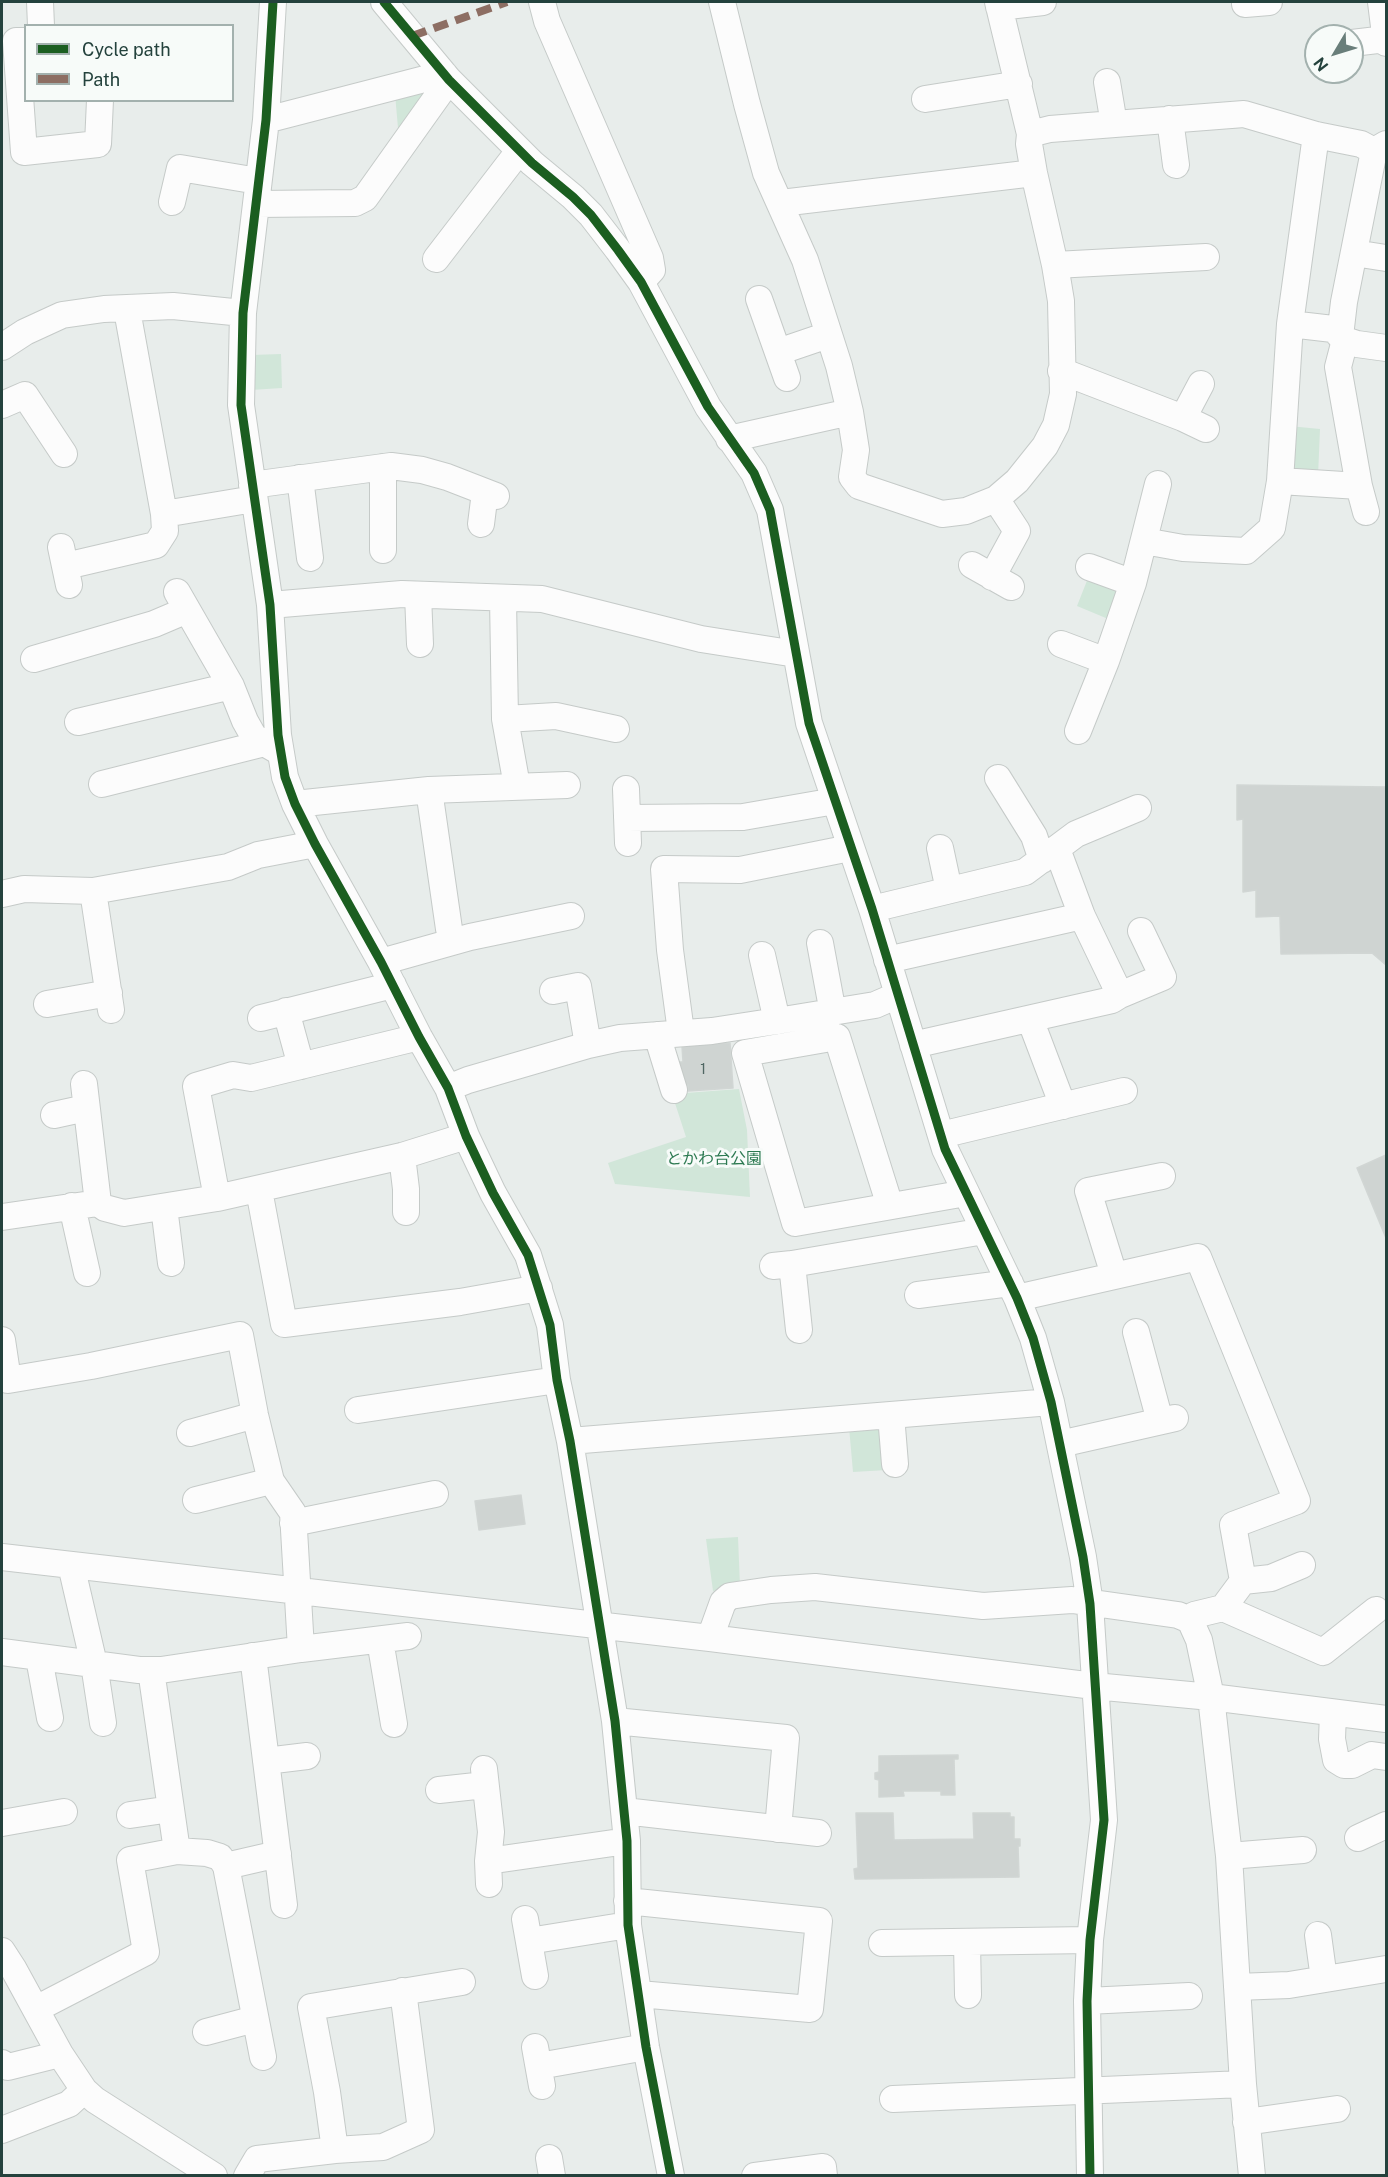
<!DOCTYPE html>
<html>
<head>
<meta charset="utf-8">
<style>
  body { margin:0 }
  #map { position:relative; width:1388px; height:2177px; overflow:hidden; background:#e8edeb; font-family:"Public Sans",sans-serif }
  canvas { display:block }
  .frame { position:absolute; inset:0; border:3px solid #24423d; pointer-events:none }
  .legend { position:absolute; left:24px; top:24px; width:210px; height:78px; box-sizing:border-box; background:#f7fbf9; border:2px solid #a3b1ae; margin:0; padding:8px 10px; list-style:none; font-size:18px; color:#24423d }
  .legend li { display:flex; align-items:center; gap:12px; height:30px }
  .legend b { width:30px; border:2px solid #a3b1ae }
  .north { position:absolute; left:1304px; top:24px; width:60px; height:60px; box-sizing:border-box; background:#f7fbf9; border:2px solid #a3b1ae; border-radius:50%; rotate:232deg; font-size:16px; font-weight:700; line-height:24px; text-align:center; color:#24423d }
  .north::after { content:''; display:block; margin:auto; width:21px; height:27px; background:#697e7a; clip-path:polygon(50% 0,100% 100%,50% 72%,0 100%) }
</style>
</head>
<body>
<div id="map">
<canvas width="1388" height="2177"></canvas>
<div class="frame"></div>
<ul class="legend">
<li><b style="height:8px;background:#1b5e20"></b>Cycle path</li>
<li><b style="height:8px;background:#8d6e63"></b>Path</li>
</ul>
<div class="north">N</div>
</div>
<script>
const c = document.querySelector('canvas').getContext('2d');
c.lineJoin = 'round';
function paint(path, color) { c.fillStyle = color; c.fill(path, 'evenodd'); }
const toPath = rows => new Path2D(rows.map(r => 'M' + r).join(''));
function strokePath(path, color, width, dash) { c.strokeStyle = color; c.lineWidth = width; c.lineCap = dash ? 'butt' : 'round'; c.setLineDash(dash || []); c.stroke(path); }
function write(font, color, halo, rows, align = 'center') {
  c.font = font + ' "Public Sans","Noto Sans JP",sans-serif'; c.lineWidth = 6; c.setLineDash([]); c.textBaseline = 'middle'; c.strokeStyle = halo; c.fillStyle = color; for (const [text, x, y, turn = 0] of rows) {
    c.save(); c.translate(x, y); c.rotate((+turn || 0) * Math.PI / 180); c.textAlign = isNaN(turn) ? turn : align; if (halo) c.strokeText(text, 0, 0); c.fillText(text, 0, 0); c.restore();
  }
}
const green = toPath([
  [426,87,430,94,406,128,398,128,395,94],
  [281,354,282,388,251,390,251,355],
  [1289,426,1320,429,1318,476,1292,476],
  [1090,573,1120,584,1113,621,1077,606],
  [739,1089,747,1130,750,1197,615,1184,608,1163,686,1137,672,1094],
  [878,1425,884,1431,887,1470,853,1472,849,1427],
  [738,1537,740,1586,713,1591,706,1539]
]);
const building = toPath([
  [1237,785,1386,787,1386,965,1372,953,1281,954,1280,916,1256,917,1256,890,1243,892,1243,819,1237,820,1237,785],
  [730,1043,733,1088,688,1091,688,1085,679,1085,678,1062,683,1062,682,1046,730,1043],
  [1386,1155,1386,1238,1357,1168,1386,1155],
  [521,1495,525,1524,479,1530,475,1501,521,1495],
  [958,1755,958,1759,954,1759,955,1795,941,1795,941,1791,903,1791,904,1796,879,1797,879,1780,875,1779,875,1773,879,1772,879,1756,958,1755],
  [856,1813,893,1813,894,1840,974,1839,973,1813,1010,1813,1010,1817,1014,1817,1014,1839,1020,1839,1020,1846,1018,1846,1019,1877,855,1879,854,1869,858,1868,856,1813]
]);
const minor = toPath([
  [40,2,41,26],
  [273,2,266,120,243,313,241,405,270,605,278,735,285,777,295,804,315,844,381,962,419,1037,448,1088,466,1136,493,1193,528,1255,550,1325,557,1380,570,1441,615,1721,627,1841,628,1925,646,2047,671,2176],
  [384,2,449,80,532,163,573,197,591,215,618,250,641,282,708,407,754,473,770,510,809,723,872,909,945,1149,1017,1298,1033,1338,1051,1402,1083,1557,1090,1604,1104,1820,1090,1940,1087,2001,1090,2176],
  [542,2,547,21,650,258,652,270,641,282],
  [722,2,747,104,766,173,805,260,839,366,850,412,856,450,852,477,859,486,942,514,966,511,996,499,1017,481,1045,446,1056,425,1063,394,1061,301,1055,265,1034,173,1029,144,1030,134,998,2],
  [1381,2,1386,43],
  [1245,4,1269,2],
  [999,7,1043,2],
  [26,41,16,41,24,152,98,144,100,100],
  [1352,43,1386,39],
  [1107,82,1114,124],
  [925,99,1019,84],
  [1170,119,1176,165],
  [266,120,444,74],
  [1030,134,1050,129,1244,114,1316,135,1361,144,1374,151,1386,144],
  [172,202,180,168,258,181],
  [781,203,1034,173],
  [257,204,355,203,365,198,449,80],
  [1354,253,1386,258],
  [436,259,519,151],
  [1055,265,1206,257],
  [759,299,787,378],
  [1290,324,1333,329,1345,340,1357,344,1386,348],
  [1340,336,1344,302,1374,151],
  [1345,340,1338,367,1359,486,1366,512],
  [2,347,25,332,62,315,104,309,173,306,243,313],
  [778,352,828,335],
  [1061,371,1183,418,1206,429],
  [2,405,25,395,64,454],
  [1183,418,1201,384],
  [729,439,850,412],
  [383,467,383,550],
  [300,478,310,558],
  [1280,481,1359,486],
  [252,485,391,466,422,470,447,477,496,496],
  [164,514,254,499],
  [481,524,485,492],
  [1144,541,1183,548,1246,551,1272,528,1280,481,1290,324,1316,135],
  [61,547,69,585],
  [972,565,1011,587],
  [66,566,156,545,165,531,164,514,127,310],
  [1089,567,1133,583],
  [992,577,1017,531,996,499],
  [177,592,231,686,245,721,254,737,280,752],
  [418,595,420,644],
  [503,598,505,719,517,786],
  [270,605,402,594,542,599,701,639,796,654],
  [1061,644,1106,661],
  [34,659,154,624,187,610],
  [505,719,556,716,616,729],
  [78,722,231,686],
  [1078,731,1106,661,1133,583,1158,484],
  [998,778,1034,836,1042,860],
  [102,784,265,743],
  [626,789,628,843],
  [429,790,449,929],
  [295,804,429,790,567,785],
  [627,818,743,817,835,801],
  [940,848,949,890],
  [1057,849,1082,916,1120,995],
  [93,891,111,1010],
  [2,894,24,889,93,891,228,867,258,855,315,844],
  [872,909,1025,872,1076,834,1138,808],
  [820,943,833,1013],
  [762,955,777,1021],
  [887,960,1082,916],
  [381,962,470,937,571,916],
  [553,991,578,986,588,1045],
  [47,1004,109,993],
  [286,1011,301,1066],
  [261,1018,393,985],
  [1030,1019,1063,1106],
  [681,1032,670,950,664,869,740,870,850,848],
  [657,1035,674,1090],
  [913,1045,1112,1000,1120,995,1163,977,1141,931],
  [84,1084,98,1203],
  [448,1088,468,1080,588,1045,620,1038,712,1031,777,1021,875,1005,898,995],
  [54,1115,86,1108],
  [941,1135,1124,1091],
  [402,1156,406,1189,406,1212],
  [259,1190,284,1324,460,1302,539,1288],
  [217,1198,196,1086,233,1075,251,1078,419,1037],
  [72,1206,87,1273],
  [890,1206,837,1037,745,1053,795,1223,966,1193],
  [164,1207,171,1263],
  [2,1217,98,1203,105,1208,124,1213,217,1198,402,1156,466,1136],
  [792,1264,799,1330],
  [773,1266,792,1264,984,1231],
  [1114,1275,1088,1191,1162,1176],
  [918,1295,1010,1283],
  [1017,1298,1198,1257,1297,1501,1233,1525,1243,1581,1223,1608,1194,1615,1190,1620],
  [1136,1332,1160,1421],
  [2,1340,8,1380,91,1366,240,1335,255,1415,271,1481,293,1513,301,1649],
  [358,1410,557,1380],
  [891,1415,895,1464],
  [190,1433,255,1415],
  [570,1441,1051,1402],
  [1060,1444,1175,1418],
  [196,1500,271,1481],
  [293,1523,435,1494],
  [2,1557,710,1638,1094,1686,1211,1697,1386,1719],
  [71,1565,94,1664,103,1723],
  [1243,1581,1271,1578,1302,1565],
  [1223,1608,1323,1652,1376,1610],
  [710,1638,723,1602,730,1596,771,1590,815,1587,983,1606,1072,1600,1178,1615,1190,1620,1199,1640,1211,1697,1229,1856,1243,2084,1252,2176],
  [380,1640,394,1724],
  [2,1652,139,1670,161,1670,301,1649,408,1636],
  [253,1656,284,1905],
  [39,1658,50,1718],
  [151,1670,177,1851],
  [1333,1713,1332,1739,1336,1760,1344,1765,1352,1765,1372,1755,1386,1757],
  [615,1721,786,1738,778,1829],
  [266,1761,307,1756],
  [484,1769,491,1832,488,1861,489,1884],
  [439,1790,485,1785],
  [624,1811,818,1833],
  [130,1815,171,1809],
  [2,1823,64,1812],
  [1358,1838,1386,1825],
  [1229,1856,1303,1850],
  [488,1861,627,1841],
  [226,1866,278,1854],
  [627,1901,819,1921,810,2009,639,1994],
  [525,1919,535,1976],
  [1318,1935,1324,1979],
  [529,1941,628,1925],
  [967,1942,968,1995],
  [882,1943,1090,1940],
  [2,1951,13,1968,60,2054,84,2090,95,2100,214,2176],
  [1237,1987,1289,1985,1386,1969],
  [1087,2001,1189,1996],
  [36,2009,146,1952,130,1860,177,1851,207,1853,220,1857,226,1866,263,2057],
  [206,2032,255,2019],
  [535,2047,542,2086],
  [2,2063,8,2067,60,2054],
  [539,2066,646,2047],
  [893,2099,1243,2084],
  [1246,2122,1337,2109],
  [2,2130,69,2104,84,2090],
  [335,2150,327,2092,311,2007,462,1982],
  [549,2158,552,2176],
  [247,2176,257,2159,335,2150,383,2147,421,2130,403,1991],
  [755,2176,823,2167,824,2176]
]);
const quiet = toPath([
  [412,36,507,2]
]);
const cycleway = toPath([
  [273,2,266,120,243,313,241,405,270,605,278,735,285,777,295,804,315,844,381,962,419,1037,448,1088,466,1136,493,1193,528,1255,550,1325,557,1380,570,1441,615,1721,627,1841,628,1925,646,2047,671,2176],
  [384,2,449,80,532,163,573,197,591,215,618,250,641,282,708,407,754,473,770,510,809,723,872,909,945,1149,1017,1298,1033,1338,1051,1402,1083,1557,1090,1604,1104,1820,1090,1940,1087,2001,1090,2176]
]);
const numberNames = [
  ["1",703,1070]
];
const parkNames = [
  ["とかわ台公園",714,1159]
];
paint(green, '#d1e6d9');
paint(building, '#cfd4d2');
strokePath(building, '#d1d6d4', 1.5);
strokePath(minor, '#c5cac8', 28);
strokePath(minor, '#fcfcfc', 26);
strokePath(quiet, '#8d6e63', 8, [15, 8]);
strokePath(cycleway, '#1b5e20', 9);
write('14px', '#506763', null, numberNames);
write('16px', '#2d7a52', '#f7fbf9', parkNames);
</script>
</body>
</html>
